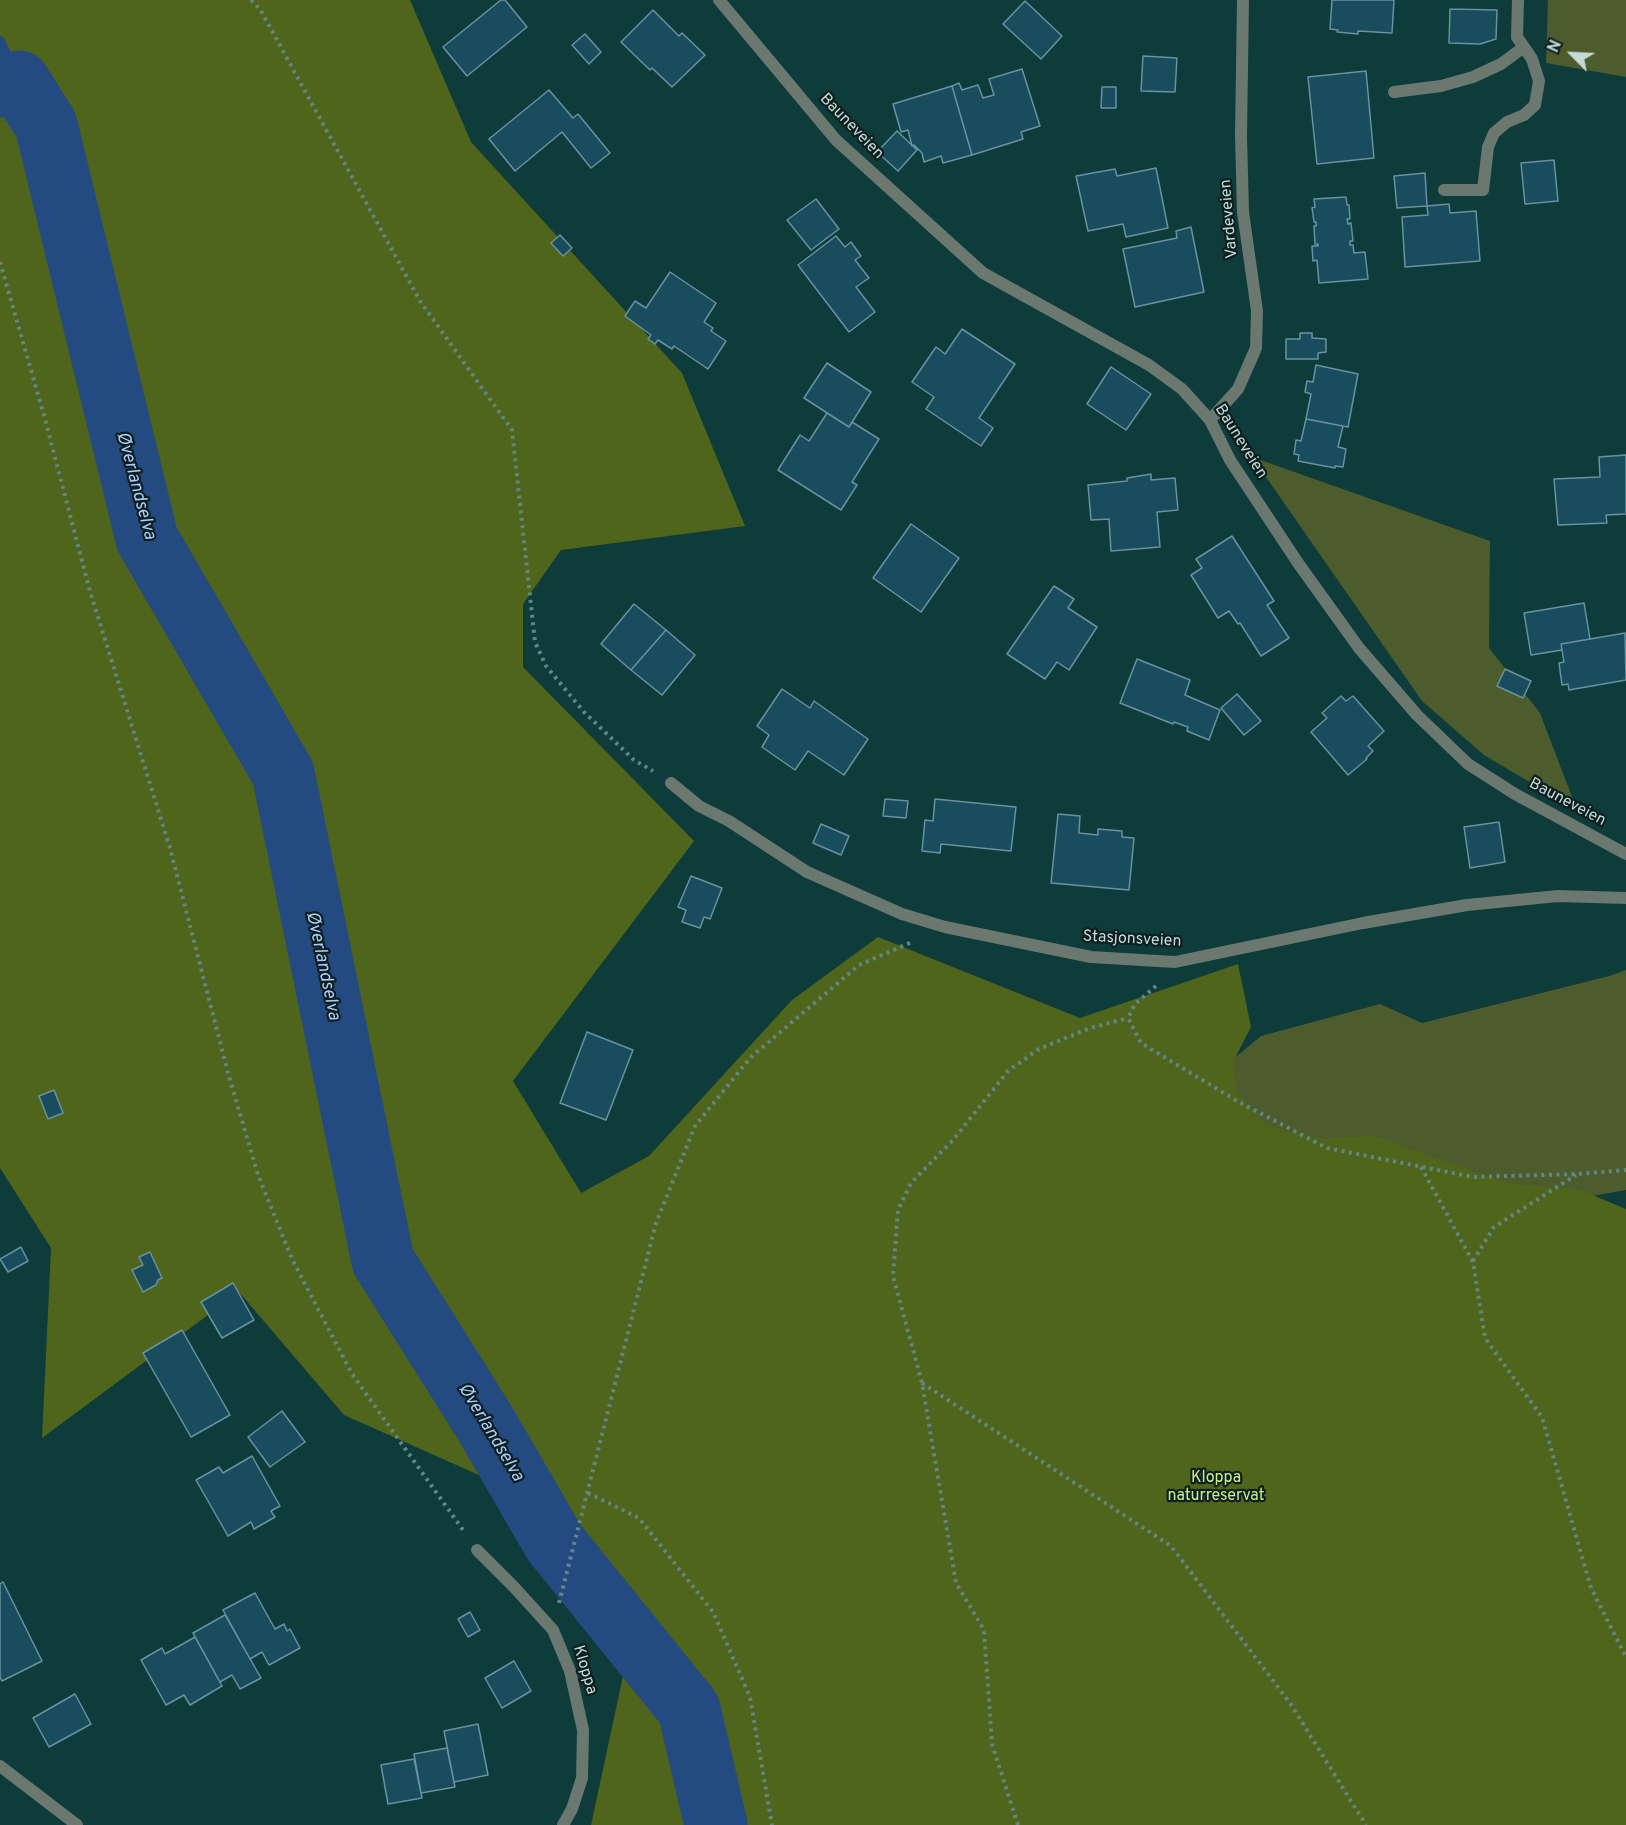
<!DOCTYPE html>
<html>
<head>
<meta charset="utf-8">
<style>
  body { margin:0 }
  #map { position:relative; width:1626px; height:1825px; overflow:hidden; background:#0e3c3a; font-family:Overpass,sans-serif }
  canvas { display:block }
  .north { position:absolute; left:1542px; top:24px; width:60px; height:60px; -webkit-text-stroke:4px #0d1f1e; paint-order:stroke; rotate:294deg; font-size:16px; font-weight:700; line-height:24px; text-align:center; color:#c3dad8 }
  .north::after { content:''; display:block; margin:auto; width:21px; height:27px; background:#c3dad8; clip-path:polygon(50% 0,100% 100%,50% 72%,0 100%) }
</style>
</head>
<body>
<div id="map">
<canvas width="1626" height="1825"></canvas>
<div class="north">N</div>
</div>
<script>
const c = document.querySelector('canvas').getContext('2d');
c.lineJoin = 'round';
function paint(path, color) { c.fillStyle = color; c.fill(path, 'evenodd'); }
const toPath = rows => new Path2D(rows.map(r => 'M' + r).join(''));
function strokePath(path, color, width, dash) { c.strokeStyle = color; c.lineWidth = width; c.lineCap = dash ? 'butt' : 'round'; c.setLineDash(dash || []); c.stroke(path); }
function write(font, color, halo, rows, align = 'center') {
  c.font = font + ' Overpass,sans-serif'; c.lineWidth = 4.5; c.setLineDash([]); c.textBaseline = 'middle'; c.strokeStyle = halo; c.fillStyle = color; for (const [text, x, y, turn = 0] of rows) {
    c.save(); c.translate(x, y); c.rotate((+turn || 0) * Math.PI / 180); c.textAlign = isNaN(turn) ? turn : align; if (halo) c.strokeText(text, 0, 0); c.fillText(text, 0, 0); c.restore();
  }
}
const green = toPath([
  [1548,0,1626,0,1626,77,1546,63],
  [1252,457,1490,541,1489,648,1540,713,1577,810,1484,755,1422,701],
  [1626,970,1626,1190,1487,1215,1317,1154,1242,1114,1220,1070,1261,1036,1380,1004,1422,1023,1609,976]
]);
const forest = toPath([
  [0,0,410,0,471,142,682,373,745,526,561,550,523,604,523,667,694,841,513,1081,581,1193,649,1156,792,1000,878,937,1080,1018,1238,964,1251,1027,1234,1060,1236,1092,1266,1125,1310,1137,1338,1138,1374,1136,1510,1184,1578,1189,1626,1209,1626,1825,591,1825,623,1676,526,1496,344,1415,239,1292,42,1438,51,1248,0,1168]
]);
const stream = toPath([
  [0,41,19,82]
]);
const river = toPath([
  [0,86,19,82,46,125,147,539,283,773,383,1261,485,1423,554,1542,689,1709,716,1825]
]);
const building = toPath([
  [501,0,505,0,527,27,467,76,443,47,501,0],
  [1332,0,1394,0,1392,33,1358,31,1358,34,1337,32,1338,30,1330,29,1332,0],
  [1025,1,1062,36,1041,59,1003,24,1025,1],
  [1450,9,1497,10,1496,39,1480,44,1449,43,1450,9],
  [653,10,679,36,682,33,705,55,672,87,652,68,650,70,621,42,653,10],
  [585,34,601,52,589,64,572,45,585,34],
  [1143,56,1177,58,1175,92,1141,91,1143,56],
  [1022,69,1040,126,1021,132,1023,139,972,155,952,86,959,83,962,90,978,85,983,98,994,95,989,79,1022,69],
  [1366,71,1374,158,1317,164,1308,77,1366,71],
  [952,86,972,155,943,163,941,156,924,162,922,153,914,145,912,146,908,130,901,132,893,104,952,86],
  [1102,87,1116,87,1116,108,1101,108,1102,87],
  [549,90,573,118,578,114,610,153,591,168,562,132,515,171,489,139,549,90],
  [897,131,917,150,898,171,877,152,897,131],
  [1554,160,1558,201,1525,204,1521,163,1554,160],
  [1156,168,1168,228,1126,237,1123,224,1088,231,1076,176,1115,169,1117,176,1156,168],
  [1425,173,1427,206,1397,208,1394,176,1425,173],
  [1346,197,1347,205,1349,205,1350,219,1347,219,1348,224,1351,223,1353,241,1350,241,1350,245,1353,245,1354,253,1365,252,1368,279,1319,283,1317,260,1313,261,1312,246,1318,246,1318,244,1315,244,1314,226,1316,226,1316,222,1314,222,1312,208,1315,207,1314,199,1346,197],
  [816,199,839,229,811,250,787,220,816,199],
  [1449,204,1450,213,1476,211,1480,261,1405,267,1402,217,1428,215,1427,206,1449,204],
  [1191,227,1204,292,1135,307,1123,249,1177,238,1176,231,1191,227],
  [560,235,572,248,563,256,551,243,560,235],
  [836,236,845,247,851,242,861,256,855,260,869,278,856,287,875,312,849,332,798,265,836,236],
  [670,272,716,303,704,322,713,328,711,331,726,341,708,369,674,346,672,349,658,340,655,344,648,339,651,335,625,316,635,301,646,308,670,272],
  [962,329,1015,364,979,418,993,428,981,446,926,409,934,397,912,382,936,347,945,354,962,329],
  [1300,333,1312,333,1312,338,1326,339,1326,352,1318,353,1318,359,1286,359,1286,339,1300,339,1300,333],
  [827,363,871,392,849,427,804,398,827,363],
  [1316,365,1358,374,1348,427,1306,419,1311,394,1305,392,1307,381,1313,382,1316,365],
  [1111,367,1151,394,1126,430,1087,404,1111,367],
  [827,413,849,427,852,422,879,439,852,482,857,485,841,510,778,470,800,435,809,441,827,413],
  [1306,419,1343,426,1338,447,1346,449,1343,467,1335,466,1335,468,1298,461,1299,455,1294,454,1296,440,1301,441,1306,419],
  [1626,455,1626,514,1606,515,1607,523,1558,525,1554,479,1600,477,1599,457,1626,455],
  [1151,474,1151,480,1175,478,1178,510,1157,512,1160,547,1111,551,1109,519,1091,520,1088,485,1127,481,1127,478,1151,474],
  [911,524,959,558,921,612,873,578,911,524],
  [1232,536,1274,601,1267,605,1289,638,1261,656,1240,623,1238,624,1229,611,1218,618,1191,575,1202,568,1196,559,1232,536],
  [1054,586,1074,599,1068,608,1097,627,1069,670,1057,662,1045,679,1007,654,1054,586],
  [1584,603,1590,639,1561,644,1562,650,1531,655,1524,613,1584,603],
  [634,604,666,630,631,670,601,644,634,604],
  [666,630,695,655,662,695,631,670,666,630],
  [1625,633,1626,680,1569,690,1568,684,1562,685,1559,663,1564,662,1561,644,1625,633],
  [1137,659,1190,680,1185,695,1220,710,1209,740,1187,731,1188,727,1174,722,1173,724,1120,703,1137,659],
  [1505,669,1531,681,1523,698,1497,686,1505,669],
  [782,689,810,708,814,701,868,739,844,775,808,751,795,770,762,747,769,735,757,726,782,689],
  [1237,694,1261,721,1244,735,1221,708,1237,694],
  [1341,696,1346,701,1353,696,1384,731,1368,746,1373,751,1366,758,1367,759,1348,775,1311,732,1327,718,1322,713,1341,696],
  [885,799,908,801,906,818,883,816,885,799],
  [935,799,1016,807,1011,851,941,844,940,853,922,851,925,820,933,821,935,799],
  [1058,814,1080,816,1079,833,1098,835,1098,829,1122,831,1122,837,1134,838,1129,890,1051,883,1058,814],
  [1499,822,1505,862,1470,868,1464,827,1499,822],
  [821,824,849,836,841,855,813,843,821,824],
  [691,876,722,888,710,919,704,917,700,928,682,922,686,910,678,907,691,876],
  [587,1032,633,1050,606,1120,560,1103,587,1032],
  [54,1090,63,1113,48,1119,39,1096,54,1090],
  [21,1247,28,1261,8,1272,0,1259,21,1247],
  [150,1252,162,1278,158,1280,156,1285,143,1292,132,1270,143,1265,139,1257,150,1252],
  [233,1283,254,1320,222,1338,201,1302,233,1283],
  [182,1330,230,1415,191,1437,143,1353,182,1330],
  [282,1411,305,1442,270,1467,248,1437,282,1411],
  [252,1456,280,1506,271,1511,275,1517,254,1529,251,1522,228,1536,196,1480,219,1467,223,1473,252,1456],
  [3,1582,42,1661,2,1681,0,1677,0,1584,3,1582],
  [255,1593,275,1629,284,1624,287,1631,290,1629,300,1648,269,1665,262,1652,250,1659,223,1610,255,1593],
  [470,1612,480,1630,468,1637,458,1619,470,1612],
  [225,1615,261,1678,240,1689,232,1675,220,1682,193,1633,225,1615],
  [195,1637,222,1686,190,1705,184,1695,166,1705,141,1660,162,1648,165,1654,195,1637],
  [514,1661,531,1691,502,1708,485,1678,514,1661],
  [75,1694,91,1724,49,1747,33,1718,75,1694],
  [478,1724,488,1775,454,1782,444,1731,478,1724],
  [447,1748,455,1787,421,1793,414,1754,447,1748],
  [414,1759,422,1798,388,1804,381,1765,414,1759]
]);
const path = toPath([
  [251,0,260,9,420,301,512,430,535,642,546,666,584,712,634,760,653,771],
  [0,262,45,419,89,588,170,848,228,1073,258,1175,292,1259,352,1374,463,1530],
  [1156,986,1135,1004,1128,1018,1141,1043,1237,1101,1327,1148,1473,1177,1577,1174,1626,1170],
  [1421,1167,1473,1262,1485,1338,1542,1417,1591,1588,1626,1657],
  [1473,1261,1494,1227,1576,1175],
  [922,1383,1171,1546,1290,1703,1366,1825],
  [588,1493,639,1518,713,1612,750,1697,772,1825],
  [559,1603,656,1223,695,1126,751,1057,859,965,912,942],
  [1018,1825,992,1744,984,1630,956,1583,922,1383,893,1276,898,1210,911,1183,953,1140,1008,1071,1039,1049,1090,1028,1128,1018]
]);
const lane = toPath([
  [1394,92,1441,86,1473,77,1501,64,1524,47],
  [1444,190,1483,190,1488,147,1494,133,1507,122,1524,115,1535,105,1539,81,1532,59,1517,37]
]);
const street = toPath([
  [719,0,836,140,983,273,1149,365,1182,389,1210,420,1230,460,1298,563,1359,648,1417,715,1468,764,1515,794,1626,854],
  [1517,37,1518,0],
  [1210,420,1238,389,1256,348,1257,311,1243,212,1241,136,1243,0],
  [671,783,699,806,729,821,807,872,902,914,945,927,1091,957,1175,962,1363,923,1467,905,1558,896,1626,898],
  [477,1550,514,1587,553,1630,570,1671,583,1730,582,1778,572,1809,563,1825],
  [0,1766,77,1825]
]);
const streetNames = [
  ["Bauneveien",851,127,46],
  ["Vardeveien",1230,219,-95],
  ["Bauneveien",1240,442,58],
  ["Bauneveien",1567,803,28],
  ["Stasjonsveien",1132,940,3],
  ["Kloppa",584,1670,73]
];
const parkNames = [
  ["Kloppa",1216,1479],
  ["naturreservat",1216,1497]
];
const waterNames = [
  ["Øverlandselva",135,486,75],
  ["Øverlandselva",322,966,78],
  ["Øverlandselva",490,1433,59]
];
paint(green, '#4c5c2c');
paint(forest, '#4f651c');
strokePath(stream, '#244b81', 10);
strokePath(river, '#244b81', 63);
paint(building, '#194c5d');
strokePath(building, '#6a91a0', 1.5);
strokePath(path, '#638684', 4, [3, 4.5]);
strokePath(lane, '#6a786f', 12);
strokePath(street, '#6a786f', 12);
write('16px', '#c3dad8', '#0d1f1e', streetNames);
write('16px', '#cbee8a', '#0d1f1e', parkNames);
write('italic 18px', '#abcdff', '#0d1f1e', waterNames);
</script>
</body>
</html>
